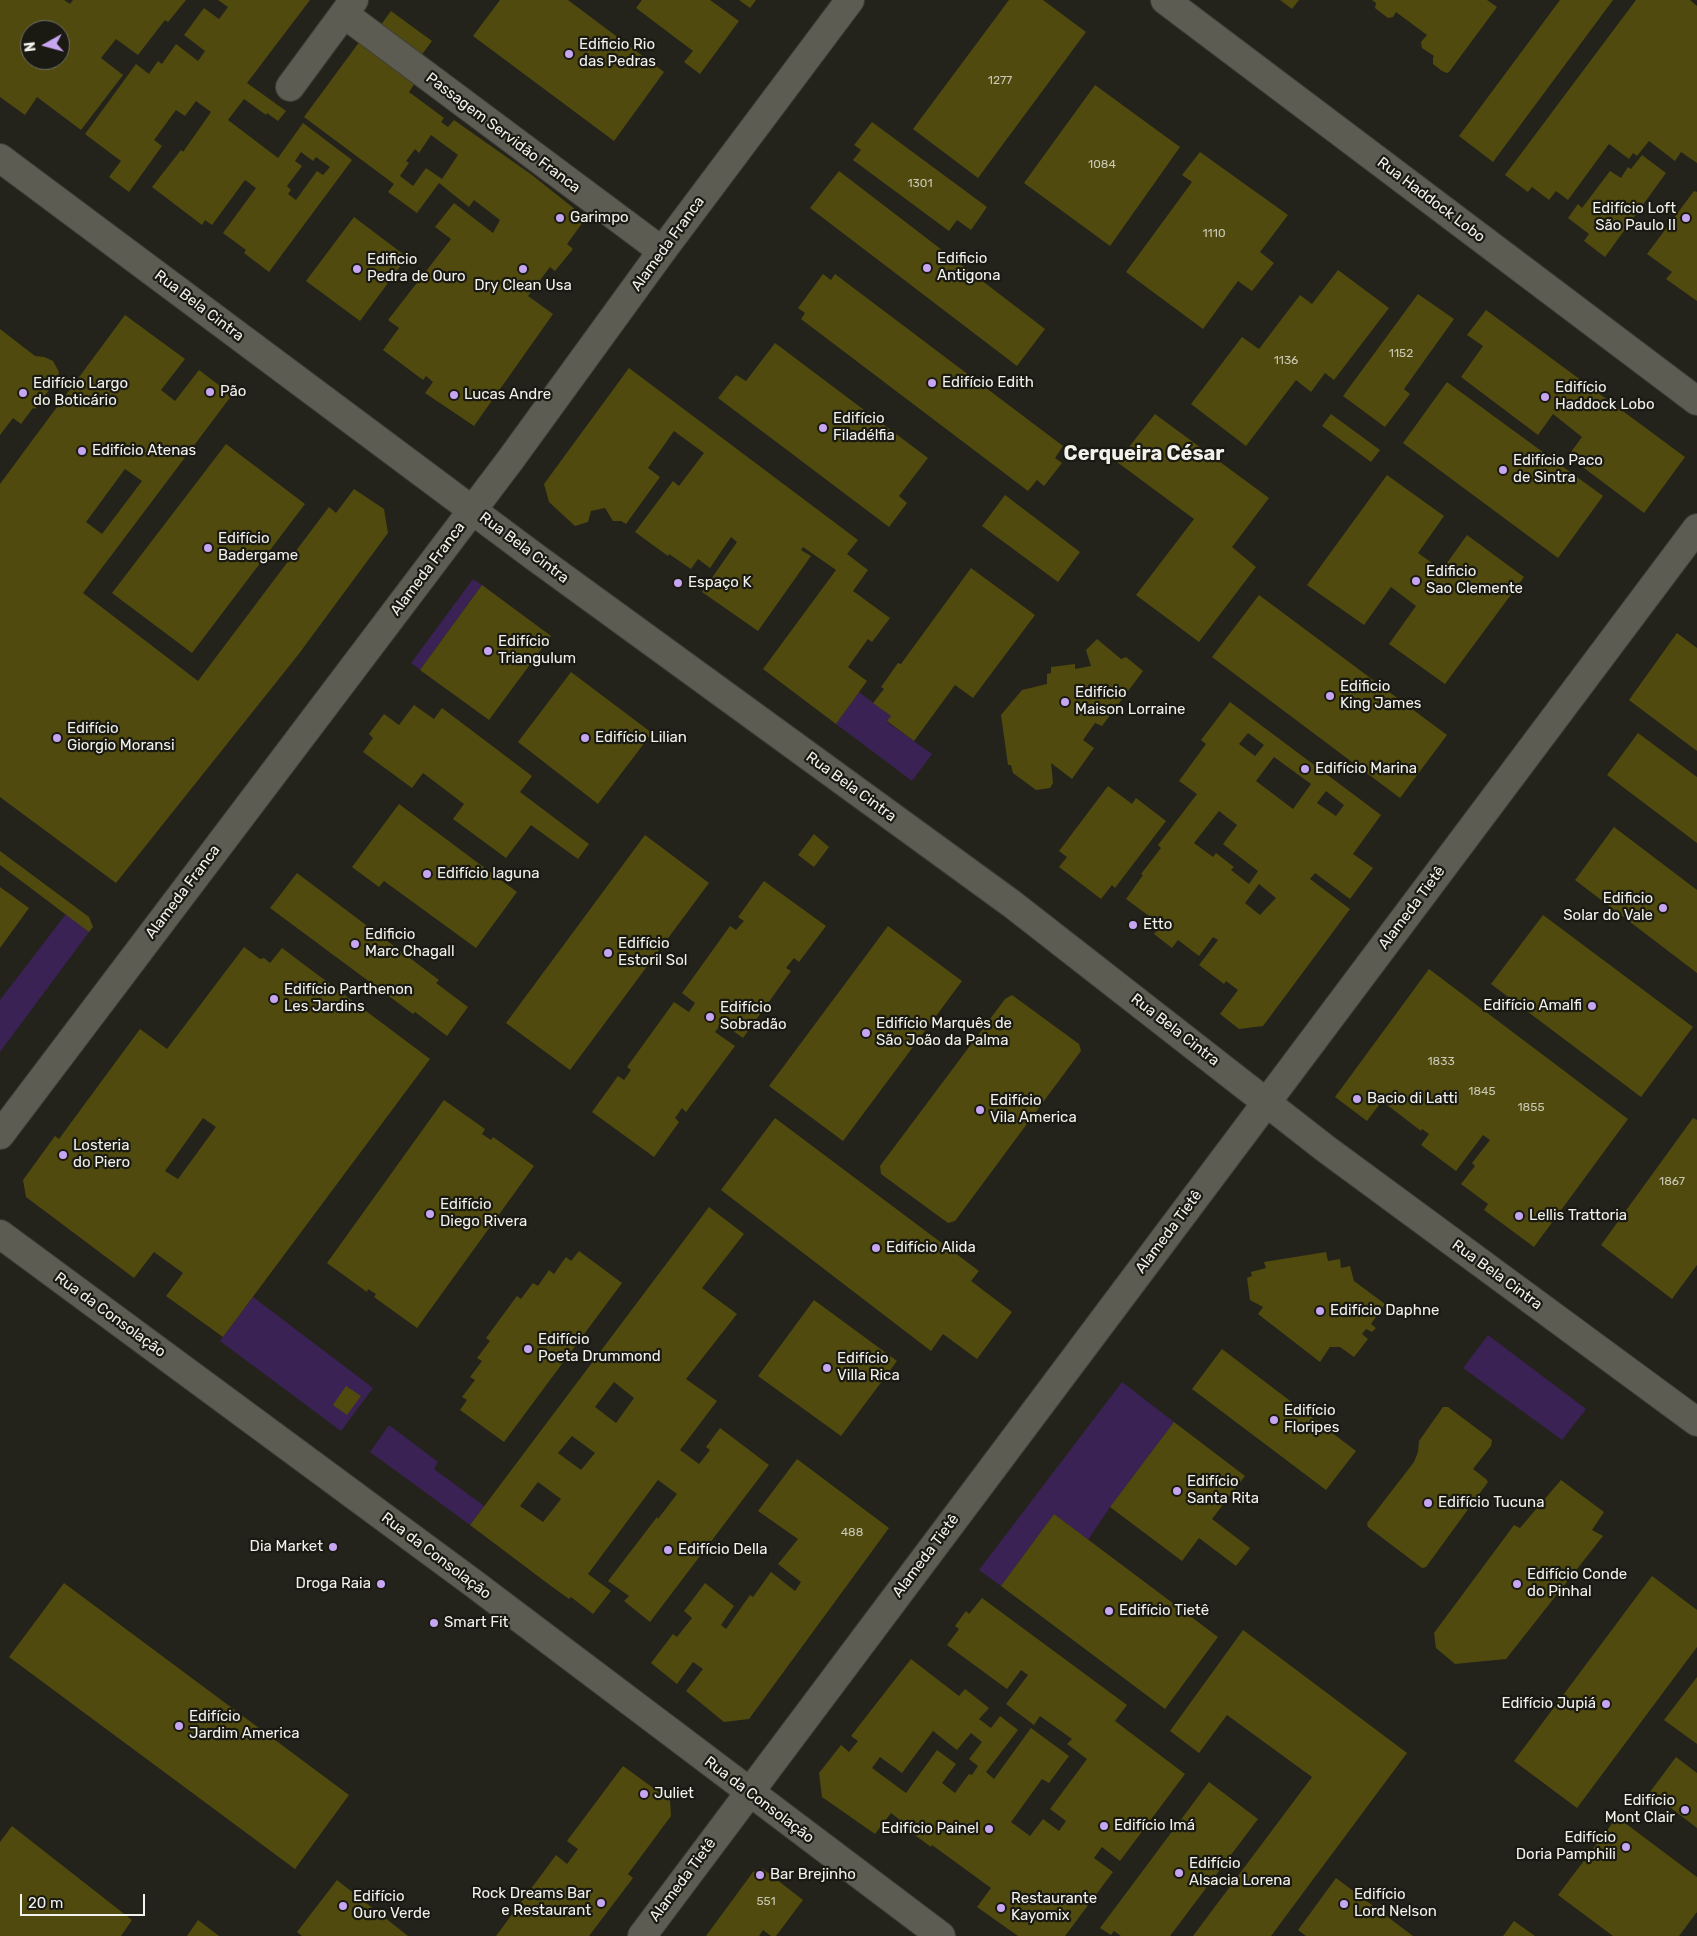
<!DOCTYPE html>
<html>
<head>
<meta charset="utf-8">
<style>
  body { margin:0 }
  #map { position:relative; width:1697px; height:1936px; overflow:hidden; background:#23231b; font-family:Rubik,sans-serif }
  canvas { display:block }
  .north { position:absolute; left:20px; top:20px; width:50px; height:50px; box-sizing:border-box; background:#1a1912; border:1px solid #707069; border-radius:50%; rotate:263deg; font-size:14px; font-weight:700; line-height:20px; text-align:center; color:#f2f2ec }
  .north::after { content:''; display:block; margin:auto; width:18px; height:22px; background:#c6a6f0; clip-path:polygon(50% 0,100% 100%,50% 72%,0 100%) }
  .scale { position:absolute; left:20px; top:1894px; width:125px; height:22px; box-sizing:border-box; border:2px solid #f2f2ec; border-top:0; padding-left:6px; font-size:15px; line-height:18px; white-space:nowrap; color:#f2f2ec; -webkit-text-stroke:4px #1a1912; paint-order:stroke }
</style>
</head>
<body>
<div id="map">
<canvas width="1697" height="1936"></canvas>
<div class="north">N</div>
<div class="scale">20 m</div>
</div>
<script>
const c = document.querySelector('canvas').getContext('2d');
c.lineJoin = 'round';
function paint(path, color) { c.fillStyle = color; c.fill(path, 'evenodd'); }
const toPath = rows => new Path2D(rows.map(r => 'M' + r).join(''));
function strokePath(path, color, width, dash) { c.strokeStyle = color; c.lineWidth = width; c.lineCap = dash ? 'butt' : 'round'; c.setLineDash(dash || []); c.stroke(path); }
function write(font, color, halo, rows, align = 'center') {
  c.font = font + ' Rubik,sans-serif'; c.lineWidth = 4.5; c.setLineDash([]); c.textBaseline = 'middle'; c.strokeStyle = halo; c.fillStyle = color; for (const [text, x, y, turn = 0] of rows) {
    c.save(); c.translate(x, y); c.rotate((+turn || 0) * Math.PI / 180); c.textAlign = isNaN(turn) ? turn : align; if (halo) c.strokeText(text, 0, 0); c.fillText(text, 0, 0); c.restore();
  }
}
const green = toPath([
  [473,579,482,585,420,670,411,663],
  [859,692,891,716,887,722,932,754,912,781,836,724],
  [66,914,89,932,0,1052,0,1000],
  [253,1297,373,1388,341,1431,220,1341],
  [1488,1335,1586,1409,1562,1440,1463,1368],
  [1122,1382,1174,1422,1110,1507,1088,1540,1054,1514,1001,1586,979,1570],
  [389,1425,438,1462,434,1469,484,1506,470,1525,370,1452]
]);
const building = toPath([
  [0,0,64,0,70,4,73,0,186,0,168,22,165,20,138,55,116,39,101,58,123,75,81,130,37,97,25,115,0,97],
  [30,30,60,30,60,60,30,60],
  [218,0,310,0,247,83,286,111,278,121,267,113,266,115,244,99,228,120,278,158,303,123,352,160,269,272,244,253,246,250,223,233,256,188,245,180,212,225,205,220,202,225,152,187,181,150,183,152,211,112,196,101,185,116,176,110,154,140,162,146,129,192,109,177,121,161,85,134,136,64,149,74,158,61,162,64,176,44,198,61,205,51,184,35,204,8,219,19,228,7],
  [301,152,313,161,316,157,330,167,323,175,317,171,296,200,288,194,291,190,287,186,302,166,295,161],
  [500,0,568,0,664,72,614,141,473,36],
  [642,0,710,0,739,21,700,74,684,62,693,51,636,8],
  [739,0,756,0,750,8],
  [1009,0,1043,0,1086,32,978,178,913,129],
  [1280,0,1299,0,1292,9],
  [1372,0,1487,0,1497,7,1449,72,1447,73,1442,71,1433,64,1433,58,1434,56,1422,48,1421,42,1427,35,1396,12,1393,17,1388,18,1375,8,1376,3],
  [1560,0,1613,0,1493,162,1459,136],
  [1636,0,1690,0,1697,6,1697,163,1681,152,1675,161,1649,141,1637,156,1633,153,1629,159,1609,144,1568,200,1556,191,1549,200,1532,187,1528,192,1505,175],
  [391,11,432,41,420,57,380,26],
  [360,41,415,83,409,92,444,118,441,122,448,127,454,120,532,175,586,218,567,244,573,249,555,271,550,267,528,296,553,314,474,426,425,393,433,382,426,376,423,380,383,350,399,328,388,320,451,239,435,227,454,203,493,233,500,220,474,200,469,207,439,183,417,213,388,192,394,184,304,117],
  [431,135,458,155,442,179,426,168,413,186,400,176,409,163,406,161,415,149,419,153],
  [1095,85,1180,147,1110,246,1024,183],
  [872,122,987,207,971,230,957,220,949,231,853,160,861,150,854,145],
  [1200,152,1288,215,1260,252,1274,263,1252,291,1238,281,1203,329,1126,272,1192,182,1182,175],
  [1642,155,1666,173,1605,257,1584,241,1589,234,1568,218,1578,204,1582,208,1610,171,1621,178,1628,167,1631,169],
  [839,171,1045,329,1017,366,810,208],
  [1694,191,1697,192,1697,301,1666,279,1672,272,1647,254],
  [354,217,407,257,360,321,306,281],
  [1338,270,1389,308,1334,380,1325,373,1311,392,1296,380,1246,446,1191,404,1242,337,1259,349,1300,295,1312,304],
  [823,274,831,280,835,274,1063,446,1055,458,1062,463,1044,486,1037,480,1028,491,801,319,805,313,798,308],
  [1418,294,1454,319,1404,389,1410,394,1385,427,1343,396],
  [1486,310,1685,457,1644,513,1568,456,1582,437,1553,414,1538,435,1461,377,1483,346,1467,335],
  [125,315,185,359,161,390,175,401,199,370,232,395,83,593,198,681,329,507,336,513,354,489,384,509,388,533,298,655,116,883,0,797,0,484],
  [125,469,142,481,102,534,86,522],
  [0,329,35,356,44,357,53,361,59,372,58,378,35,409,33,408,21,424,13,418,0,435],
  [775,343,928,458,899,496,907,503,889,527,718,398,736,375,746,381],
  [629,368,858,540,847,554,868,570,853,591,890,618,872,642,868,639,848,667,867,681,836,724,763,669,836,570,803,547,801,550,811,556,758,631,702,592,737,542,731,537,710,568,698,559,691,569,669,554,668,556,635,532,673,481,679,486,704,453,674,431,648,468,660,477,626,524,621,521,613,521,605,508,591,511,588,522,575,526,549,502,544,484],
  [1447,382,1603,496,1558,558,1403,443],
  [1155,414,1269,498,1232,547,1256,567,1199,642,1136,595,1194,519,1117,462],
  [1331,414,1380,450,1371,462,1322,426],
  [226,444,305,504,192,653,112,593],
  [1387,475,1444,516,1418,553,1442,570,1467,535,1524,577,1445,684,1389,644,1416,606,1391,587,1364,625,1307,585],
  [1005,495,1080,552,1058,582,982,526],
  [971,568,1035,615,973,698,955,685,914,741,887,721,891,716,873,703,884,689,881,687,898,663,901,664],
  [482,585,551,636,489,720,420,670],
  [1259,595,1447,735,1400,798,1212,657],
  [1677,633,1697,648,1697,751,1629,700],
  [1097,639,1121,659,1126,657,1143,671,1102,726,1095,723,1083,740,1094,748,1072,779,1051,763,1053,783,1050,788,1036,790,1013,773,1011,765,1008,765,1001,715,1022,690,1047,684,1047,674,1051,673,1051,667,1075,664,1075,669,1091,666,1086,650],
  [571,672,652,733,598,804,518,742],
  [1230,702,1381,815,1353,854,1373,868,1350,899,1315,873,1310,879,1350,909,1263,1026,1239,1029,1220,1014,1238,990,1226,981,1224,984,1199,965,1218,940,1213,937,1199,956,1178,940,1172,948,1154,934,1163,922,1155,916,1153,919,1126,899,1143,875,1141,874,1161,848,1158,845,1197,794,1179,781,1206,744,1201,740],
  [1248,733,1264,745,1255,756,1239,744],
  [1274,757,1311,784,1293,809,1256,781],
  [1326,791,1344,805,1336,816,1317,803],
  [1219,811,1237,825,1223,844,1258,871,1249,884,1231,870,1234,867,1216,853,1213,857,1194,843],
  [1259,884,1276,898,1260,915,1245,903],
  [414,705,434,719,442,708,532,776,520,792,589,844,578,859,531,825,506,858,453,819,464,804,423,773,412,788,363,752,373,738,369,734,384,714,399,725],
  [1638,733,1697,777,1697,843,1607,775],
  [1108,786,1132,804,1136,798,1166,821,1115,888,1112,885,1101,899,1059,867,1067,857,1059,851],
  [399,804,517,892,476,948,384,881,379,887,352,867],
  [1614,827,1697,890,1697,973,1575,880],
  [814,834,829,847,814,867,798,855],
  [645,835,709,883,570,1070,506,1023],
  [0,851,89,917,93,927,89,932,0,865],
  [297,873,439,980,436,983,468,1007,447,1036,415,1012,413,1014,270,908],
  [764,881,826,926,799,962,794,958,786,968,791,971,743,1038,722,1023,715,1032,735,1046,686,1112,682,1108,675,1118,679,1122,654,1157,592,1112,618,1076,624,1080,631,1070,627,1067,674,1002,689,1012,695,1003,682,993,730,926,736,930,744,921,738,917],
  [0,887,29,908,0,948],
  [1543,915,1693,1027,1641,1097,1491,984],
  [888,926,962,981,843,1141,769,1086],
  [244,947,260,959,264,958,270,963,282,948,430,1059,223,1337,166,1296,183,1273,154,1252,134,1278,26,1197,23,1180,55,1136,59,1139,140,1029,167,1049],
  [203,1118,216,1127,178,1179,165,1171],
  [1429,969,1628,1119,1534,1247,1484,1210,1488,1204,1461,1184,1475,1166,1472,1163,1490,1140,1483,1135,1456,1171,1421,1145,1429,1134,1422,1129,1421,1131,1382,1101,1367,1121,1335,1097],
  [1012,995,1079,1044,1081,1051,955,1221,948,1223,881,1174,880,1166,1005,999],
  [444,1100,485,1129,482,1134,491,1140,493,1137,534,1166,417,1328,374,1297,376,1294,368,1289,367,1292,327,1263],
  [775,1118,979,1271,971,1281,1012,1312,977,1359,943,1334,931,1351,721,1190],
  [1693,1118,1697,1120,1697,1265,1672,1299,1601,1245],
  [709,1207,744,1234,702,1288,737,1314,686,1379,717,1401,680,1450,699,1464,710,1450,706,1447,720,1428,769,1465,650,1622,624,1601,629,1596,608,1581,657,1517,658,1519,677,1494,658,1480,588,1574,611,1591,593,1614,571,1597,569,1599,551,1586,470,1525],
  [614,1382,634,1398,616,1423,595,1407],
  [572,1436,595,1453,581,1470,558,1453],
  [538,1482,561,1499,543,1522,520,1506],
  [579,1251,622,1283,504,1442,460,1410,467,1400,462,1397,475,1380,470,1377,482,1361,477,1358,490,1341,486,1338,517,1296,521,1299,533,1283,538,1286,549,1270,554,1274,566,1257,571,1261],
  [1326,1252,1328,1261,1340,1259,1341,1268,1350,1266,1354,1281,1385,1304,1371,1324,1376,1328,1372,1332,1366,1329,1362,1334,1368,1339,1354,1357,1340,1347,1330,1347,1320,1362,1258,1314,1263,1307,1250,1300,1247,1278,1252,1276,1251,1272,1266,1268,1264,1262],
  [814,1300,897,1361,841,1436,758,1376],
  [1222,1349,1356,1451,1326,1490,1192,1389],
  [346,1386,361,1396,347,1415,333,1405],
  [1443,1407,1448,1407,1492,1440,1491,1446,1473,1469,1486,1479,1488,1482,1426,1567,1422,1568,1368,1527,1367,1523,1414,1462,1418,1452,1419,1441],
  [1174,1422,1245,1476,1212,1519,1250,1548,1236,1566,1199,1538,1182,1561,1110,1507],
  [797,1459,889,1528,749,1719,724,1722,686,1691,703,1669,693,1662,677,1684,651,1663,673,1634,677,1637,692,1618,684,1611,705,1583,734,1606,721,1625,726,1629,750,1595,753,1597,771,1572,795,1591,801,1582,778,1564,798,1539,758,1511],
  [1561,1480,1604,1512,1592,1530,1603,1536,1506,1659,1455,1664,1436,1648,1434,1633,1514,1525,1520,1528],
  [1054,1514,1218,1637,1165,1709,1001,1586],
  [1652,1576,1697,1610,1697,1647,1577,1808,1514,1761],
  [64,1583,349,1795,295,1869,9,1657],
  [982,1598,1127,1705,1115,1721,1185,1774,1120,1861,1102,1847,1094,1858,1113,1872,1065,1936,1018,1936,977,1907,991,1888,932,1845,931,1847,897,1822,900,1820,891,1813,875,1834,822,1797,819,1773,841,1745,849,1752,858,1741,851,1736,911,1659,959,1696,965,1689,989,1708,979,1719,991,1728,1000,1716,1018,1730,986,1772,994,1779,1031,1728,1069,1756,1049,1783,1042,1779,1011,1822,1030,1836,1043,1819,1059,1831,1066,1821,1050,1809,1087,1759,1067,1744,1072,1739,1040,1716,1034,1725,1006,1704,1028,1675,1021,1670,1007,1689,947,1645,959,1629,955,1626,966,1611,969,1614],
  [933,1731,957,1750,971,1733,982,1742,969,1759,978,1766,972,1775,969,1774,955,1793,942,1783,956,1764,937,1750,906,1793,872,1768,880,1757,902,1773],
  [1243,1630,1407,1753,1271,1936,1193,1936,1312,1777,1227,1715,1199,1753,1170,1731],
  [1697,1677,1697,1744,1664,1720],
  [1676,1757,1697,1773,1697,1828,1650,1792],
  [623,1766,670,1800,671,1816,628,1874,633,1878,589,1936,496,1936,556,1855,567,1864,578,1849,567,1841],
  [1209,1782,1258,1819,1170,1936,1121,1936,1114,1931,1111,1935,1100,1928],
  [1617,1817,1697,1877,1697,1912,1679,1936,1613,1936,1558,1895],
  [12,1826,132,1920,121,1936,0,1936,0,1842],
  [763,1869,803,1900,776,1936,771,1936,763,1930,759,1936,706,1936,753,1872],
  [1336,1878,1413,1936,1306,1936,1298,1930],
  [337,1880,408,1936,302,1936,297,1932],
  [198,1920,219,1936,187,1936],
  [1514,1921,1535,1936,1503,1936]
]);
const street = toPath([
  [1165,0,1697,401],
  [344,14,662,251],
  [290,87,354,0],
  [0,158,535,557,1012,904,1326,1149,1697,1422],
  [0,1135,511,459,662,251,850,0],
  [0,1234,473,1583,941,1936],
  [642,1936,1697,528]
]);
const markers = [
  [569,54,5,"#c6a6f0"],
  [560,218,5,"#c6a6f0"],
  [1686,218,5,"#c6a6f0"],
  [927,268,5,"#c6a6f0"],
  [357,269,5,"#c6a6f0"],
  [523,269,5,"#c6a6f0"],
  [932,383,5,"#c6a6f0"],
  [210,392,5,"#c6a6f0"],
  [23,393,5,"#c6a6f0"],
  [454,395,5,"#c6a6f0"],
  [1545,397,5,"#c6a6f0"],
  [823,428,5,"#c6a6f0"],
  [82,451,5,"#c6a6f0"],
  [1503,470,5,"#c6a6f0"],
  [208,548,5,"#c6a6f0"],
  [1416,581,5,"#c6a6f0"],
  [678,583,5,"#c6a6f0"],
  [488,651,5,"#c6a6f0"],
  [1330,696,5,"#c6a6f0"],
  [1065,702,5,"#c6a6f0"],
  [57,738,5,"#c6a6f0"],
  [585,738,5,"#c6a6f0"],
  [1305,769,5,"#c6a6f0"],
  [427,874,5,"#c6a6f0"],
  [1663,908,5,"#c6a6f0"],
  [1133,925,5,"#c6a6f0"],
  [355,944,5,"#c6a6f0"],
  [608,953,5,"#c6a6f0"],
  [274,999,5,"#c6a6f0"],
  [1592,1006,5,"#c6a6f0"],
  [710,1017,5,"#c6a6f0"],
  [866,1033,5,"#c6a6f0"],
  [1357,1099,5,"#c6a6f0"],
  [980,1110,5,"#c6a6f0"],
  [63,1155,5,"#c6a6f0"],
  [430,1214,5,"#c6a6f0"],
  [1519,1216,5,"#c6a6f0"],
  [876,1248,5,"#c6a6f0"],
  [1320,1311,5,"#c6a6f0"],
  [528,1349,5,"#c6a6f0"],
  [827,1368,5,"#c6a6f0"],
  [1274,1420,5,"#c6a6f0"],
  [1177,1491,5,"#c6a6f0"],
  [1428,1503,5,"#c6a6f0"],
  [333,1547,5,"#c6a6f0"],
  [668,1550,5,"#c6a6f0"],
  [381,1584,5,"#c6a6f0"],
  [1517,1584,5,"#c6a6f0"],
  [1109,1611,5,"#c6a6f0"],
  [434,1623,5,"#c6a6f0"],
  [1606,1704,5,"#c6a6f0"],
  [179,1726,5,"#c6a6f0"],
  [644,1794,5,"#c6a6f0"],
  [1685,1810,5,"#c6a6f0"],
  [1104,1826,5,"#c6a6f0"],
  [989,1829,5,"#c6a6f0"],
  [1626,1847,5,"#c6a6f0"],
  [1179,1873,5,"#c6a6f0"],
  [760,1875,5,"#c6a6f0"],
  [601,1903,5,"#c6a6f0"],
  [1344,1904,5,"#c6a6f0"],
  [343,1906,5,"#c6a6f0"],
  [1001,1908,5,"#c6a6f0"]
];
const numberNames = [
  ["1277",1000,81],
  ["1084",1102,165],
  ["1301",920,184],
  ["1110",1214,234],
  ["1152",1401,354],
  ["1136",1286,361],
  ["1833",1441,1062],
  ["1845",1482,1092],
  ["1855",1531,1108],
  ["1867",1672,1182],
  ["488",852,1533],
  ["551",766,1902]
];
const poiNames = [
  ["Edificio Rio",579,45],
  ["das Pedras",579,62],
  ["Edifício Loft",1676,209,"right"],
  ["São Paulo II",1676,226,"right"],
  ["Garimpo",570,218],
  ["Edificio",937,259],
  ["Antigona",937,276],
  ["Edificio",367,260],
  ["Pedra de Ouro",367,277],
  ["Dry Clean Usa",523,286,"center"],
  ["Edifício Edith",942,383],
  ["Edifício Largo",33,384],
  ["do Boticário",33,401],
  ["Edifício",1555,388],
  ["Haddock Lobo",1555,405],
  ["Pão",220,392],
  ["Lucas Andre",464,395],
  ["Edifício",833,419],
  ["Filadélfia",833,436],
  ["Edifício Atenas",92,451],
  ["Edifício Paco",1513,461],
  ["de Sintra",1513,478],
  ["Edifício",218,539],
  ["Badergame",218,556],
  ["Edificio",1426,572],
  ["Sao Clemente",1426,589],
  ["Espaço K",688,583],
  ["Edifício",498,642],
  ["Triangulum",498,659],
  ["Edificio",1340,687],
  ["King James",1340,704],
  ["Edifício",1075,693],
  ["Maison Lorraine",1075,710],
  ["Edifício",67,729],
  ["Giorgio Moransi",67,746],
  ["Edifício Lilian",595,738],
  ["Edifício Marina",1315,769],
  ["Edifício laguna",437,874],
  ["Edificio",1653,899,"right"],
  ["Solar do Vale",1653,916,"right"],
  ["Etto",1143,925],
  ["Edificio",365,935],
  ["Marc Chagall",365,952],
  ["Edifício",618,944],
  ["Estoril Sol",618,961],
  ["Edifício Parthenon",284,990],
  ["Les Jardins",284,1007],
  ["Edifício Amalfi",1582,1006,"right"],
  ["Edifício",720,1008],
  ["Sobradão",720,1025],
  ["Edifício Marquês de",876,1024],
  ["São João da Palma",876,1041],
  ["Bacio di Latti",1367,1099],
  ["Edifício",990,1101],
  ["Vila America",990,1118],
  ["Losteria",73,1146],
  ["do Piero",73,1163],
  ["Edifício",440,1205],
  ["Diego Rivera",440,1222],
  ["Lellis Trattoria",1529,1216],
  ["Edifício Alida",886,1248],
  ["Edifício Daphne",1330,1311],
  ["Edifício",538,1340],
  ["Poeta Drummond",538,1357],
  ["Edifício",837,1359],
  ["Villa Rica",837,1376],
  ["Edifício",1284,1411],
  ["Floripes",1284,1428],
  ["Edifício",1187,1482],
  ["Santa Rita",1187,1499],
  ["Edifício Tucuna",1438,1503],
  ["Dia Market",323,1547,"right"],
  ["Edifício Della",678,1550],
  ["Edifício Conde",1527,1575],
  ["do Pinhal",1527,1592],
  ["Droga Raia",371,1584,"right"],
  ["Edifício Tietê",1119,1611],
  ["Smart Fit",444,1623],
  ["Edifício Jupiá",1596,1704,"right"],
  ["Edifício",189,1717],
  ["Jardim America",189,1734],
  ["Juliet",654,1794],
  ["Edifício",1675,1801,"right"],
  ["Mont Clair",1675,1818,"right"],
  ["Edifício Imá",1114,1826],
  ["Edifício Painel",979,1829,"right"],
  ["Edifício",1616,1838,"right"],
  ["Doria Pamphili",1616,1855,"right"],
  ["Edifício",1189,1864],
  ["Alsacia Lorena",1189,1881],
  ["Bar Brejinho",770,1875],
  ["Rock Dreams Bar",591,1894,"right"],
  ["e Restaurant",591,1911,"right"],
  ["Edifício",1354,1895],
  ["Lord Nelson",1354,1912],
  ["Edifício",353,1897],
  ["Ouro Verde",353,1914],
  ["Restaurante",1011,1899],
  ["Kayomix",1011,1916]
];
const streetNames = [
  ["Passagem Servidão Franca",503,133,37],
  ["Rua Haddock Lobo",1431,200,37],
  ["Alameda Franca",668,244,-54],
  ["Rua Bela Cintra",199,306,37],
  ["Rua Bela Cintra",524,548,37],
  ["Alameda Franca",428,569,-53],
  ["Rua Bela Cintra",851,787,36],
  ["Alameda Franca",183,892,-53],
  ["Alameda Tietê",1412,908,-53],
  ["Rua Bela Cintra",1175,1030,38],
  ["Alameda Tietê",1169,1232,-53],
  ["Rua Bela Cintra",1497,1275,36],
  ["Rua da Consolação",110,1315,36],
  ["Rua da Consolação",436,1556,37],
  ["Alameda Tietê",926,1556,-53],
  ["Rua da Consolação",759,1800,37],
  ["Alameda Tietê",683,1880,-53]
];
const districtNames = [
  ["Cerqueira César",1144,454]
];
paint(green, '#3a2254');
paint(building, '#504a0e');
strokePath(street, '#3f3f39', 30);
strokePath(street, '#5c5c53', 28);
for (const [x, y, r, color] of markers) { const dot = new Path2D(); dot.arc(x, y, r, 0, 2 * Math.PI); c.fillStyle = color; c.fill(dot); strokePath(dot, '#1a1912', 2); }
write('12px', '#cac8b4', null, numberNames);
write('15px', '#f2f2ec', '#1a1912', poiNames, 'left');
write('15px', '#f2f2ec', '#1a1912', streetNames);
write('bold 20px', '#f2f2ec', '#1a1912', districtNames);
</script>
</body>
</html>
